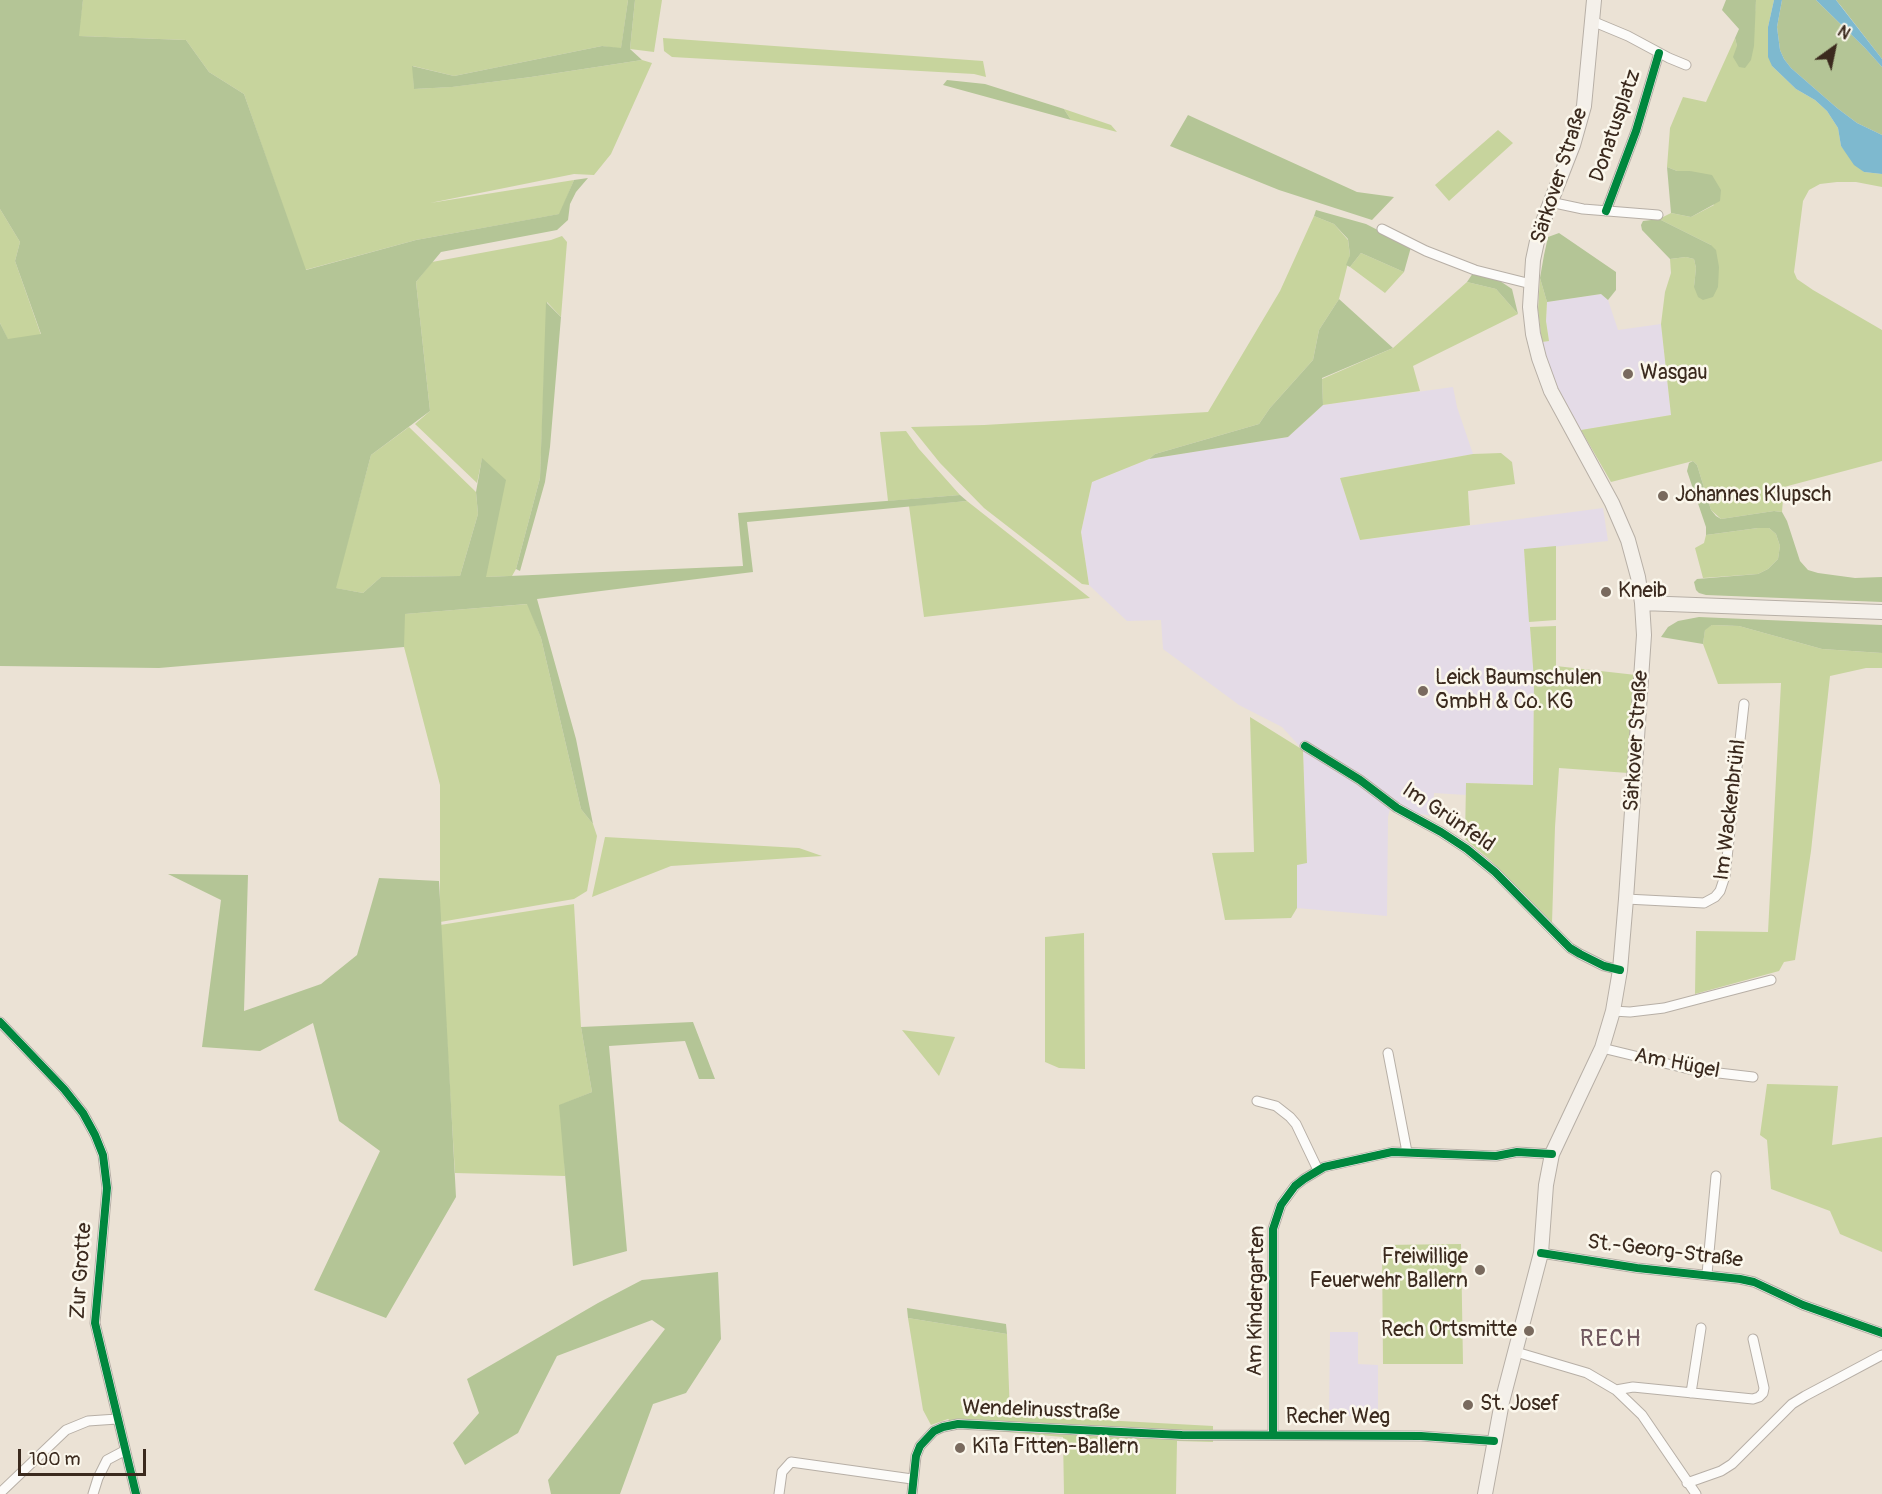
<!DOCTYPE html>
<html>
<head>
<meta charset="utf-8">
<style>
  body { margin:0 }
  #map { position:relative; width:1882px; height:1494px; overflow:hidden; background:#ebe2d5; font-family:Pangolin,sans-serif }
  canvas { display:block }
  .north { position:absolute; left:1804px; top:18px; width:60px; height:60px; -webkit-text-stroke:4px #fbf7ec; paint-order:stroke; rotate:33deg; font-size:16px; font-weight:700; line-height:24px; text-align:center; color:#3b2a1e }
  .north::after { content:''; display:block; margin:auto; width:21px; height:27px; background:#3b2a1e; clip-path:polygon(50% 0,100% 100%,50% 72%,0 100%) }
  .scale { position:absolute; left:18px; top:1449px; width:128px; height:27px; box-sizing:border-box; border:3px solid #3b2a1e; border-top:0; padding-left:8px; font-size:18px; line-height:21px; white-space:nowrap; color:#3b2a1e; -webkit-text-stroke:4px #fbf7ec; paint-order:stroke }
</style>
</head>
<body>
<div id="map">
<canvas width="1882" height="1494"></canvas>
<div class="north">N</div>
<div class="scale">100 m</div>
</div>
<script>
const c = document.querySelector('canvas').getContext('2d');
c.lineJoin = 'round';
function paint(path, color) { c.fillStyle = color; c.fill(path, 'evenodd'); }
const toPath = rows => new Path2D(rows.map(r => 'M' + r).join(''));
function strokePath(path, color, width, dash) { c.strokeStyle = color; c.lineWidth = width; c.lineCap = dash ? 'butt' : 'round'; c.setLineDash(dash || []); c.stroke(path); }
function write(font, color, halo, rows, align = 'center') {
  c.font = font + ' Pangolin,sans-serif'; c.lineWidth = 5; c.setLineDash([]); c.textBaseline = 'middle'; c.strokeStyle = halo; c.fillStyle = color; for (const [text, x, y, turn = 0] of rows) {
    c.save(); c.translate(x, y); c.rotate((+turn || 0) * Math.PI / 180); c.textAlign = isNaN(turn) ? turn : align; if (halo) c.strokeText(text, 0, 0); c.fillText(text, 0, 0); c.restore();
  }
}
const built = toPath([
  [1601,294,1608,300,1618,330,1661,324,1671,415,1581,430,1554,381,1545,357,1542,342,1549,341,1546,321,1547,302],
  [1453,387,1457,407,1473,454,1340,478,1360,540,1603,508,1608,541,1524,550,1534,680,1533,785,1467,783,1466,795,1434,793,1432,816,1415,813,1415,822,1405,819,1390,809,1388,817,1387,916,1297,908,1297,864,1307,863,1303,750,1282,727,1239,705,1163,649,1161,620,1127,621,1089,585,1081,532,1092,482,1149,459,1288,437,1323,405],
  [1330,1332,1358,1332,1358,1364,1378,1365,1378,1416,1329,1416]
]);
const green = toPath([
  [83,0,628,0,621,49,602,46,454,76,413,66,414,89,451,87,531,77,642,60,652,63,611,154,594,175,574,174,430,203,574,180,560,214,416,240,305,270,244,94,209,72,186,40,78,36],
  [635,0,662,0,654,52,630,49],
  [1756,0,1774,0,1768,27,1772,66,1796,89,1815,100,1827,111,1838,128,1841,146,1864,172,1882,174,1882,187,1856,182,1837,182,1820,184,1809,190,1803,201,1794,272,1797,279,1813,290,1882,330,1882,461,1784,487,1782,512,1774,511,1721,519,1711,510,1697,465,1693,461,1611,482,1581,430,1671,415,1661,324,1665,292,1671,273,1670,259,1686,257,1694,259,1696,268,1694,287,1711,245,1659,219,1671,213,1691,217,1714,205,1690,171,1677,171,1667,167,1670,128,1683,97,1706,102,1735,38,1737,46,1755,12],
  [663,38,983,61,986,77,974,74,672,57,664,51],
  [1064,109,1111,125,1117,132,1071,120],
  [1498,130,1513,143,1449,201,1435,185],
  [0,209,20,242,15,261,41,335,8,340,0,323],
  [1314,216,1334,224,1348,240,1350,255,1339,299,1319,330,1313,360,1270,408,1259,424,1155,454,1149,459,1092,482,1081,532,1089,585,1082,584,984,508,940,463,911,427,984,425,1208,412,1280,291],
  [562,236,567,242,561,317,547,302,540,478,516,569,512,576,485,577,482,459,477,483,415,424,430,411,416,282,432,262,551,240],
  [1361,253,1404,272,1385,293,1350,267],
  [1540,278,1547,302,1546,321,1549,341,1542,342,1538,310],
  [1467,282,1496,289,1518,314,1413,366,1420,391,1323,405,1322,379,1393,348],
  [409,427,476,492,478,514,460,576,381,577,363,593,335,588,371,455],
  [906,431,919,449,960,495,888,501,880,432],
  [1501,453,1512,462,1515,484,1468,491,1470,525,1360,540,1340,478,1473,454],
  [967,501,1090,598,924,617,909,506],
  [1758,528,1769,528,1776,534,1780,546,1778,559,1768,569,1758,574,1703,578,1695,548,1704,543,1706,535],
  [1556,546,1556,620,1529,622,1524,549],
  [528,604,541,638,581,809,593,824,597,836,587,891,574,899,440,922,440,785,404,647,404,614],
  [1712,625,1739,626,1822,649,1882,653,1882,668,1866,668,1830,676,1811,851,1795,960,1784,962,1779,971,1695,994,1696,931,1768,932,1781,683,1718,684,1703,644,1705,629],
  [1556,626,1556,666,1636,675,1628,773,1559,768,1555,827,1552,923,1491,861,1465,839,1466,783,1533,785,1534,680,1530,627],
  [1250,717,1303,750,1307,863,1297,865,1297,908,1291,918,1225,920,1212,853,1254,852],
  [605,837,799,848,822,856,671,866,592,897],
  [574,904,581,1027,592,1092,563,1104,565,1176,455,1173,440,925],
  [1084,933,1085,1069,1059,1068,1045,1062,1045,937],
  [902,1030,955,1037,939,1076],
  [1767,1084,1838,1086,1832,1145,1882,1137,1882,1252,1840,1234,1830,1211,1771,1189,1767,1140,1760,1135],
  [1461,1244,1463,1364,1383,1364,1382,1245],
  [908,1318,1007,1334,1010,1415,1213,1426,1213,1442,1177,1441,1176,1494,1064,1494,1063,1437,960,1428,948,1419,931,1425,923,1410]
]);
const forest = toPath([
  [0,0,83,0,79,36,186,40,209,72,244,94,306,270,416,240,559,214,574,180,588,178,576,192,570,204,568,220,557,230,441,252,416,282,430,411,371,455,336,588,363,593,381,577,460,576,478,514,476,492,482,458,506,480,486,577,743,566,738,513,960,495,967,501,747,522,753,572,537,599,576,739,593,824,581,809,541,638,527,604,405,614,404,647,159,668,0,666,0,323,8,339,41,334,15,261,20,242,0,209],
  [628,0,635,0,630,49,642,60,531,77,452,87,414,89,412,66,454,76,602,46,621,48],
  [1726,0,1756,0,1754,46,1751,60,1745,68,1739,67,1733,57,1737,46,1735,38,1739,29,1722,10],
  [1782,0,1816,0,1865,48,1882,67,1882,135,1857,123,1837,108,1791,68,1784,59,1780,50,1777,27],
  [1836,0,1882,0,1882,59,1841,6],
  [947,80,985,84,1064,109,1071,120,943,85],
  [1188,115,1357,192,1394,197,1372,220,1279,190,1170,146],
  [1667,167,1677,171,1690,171,1712,175,1721,190,1720,201,1691,217,1671,213],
  [1316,210,1366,224,1411,247,1404,272,1361,253,1350,267,1346,265,1350,255,1348,239,1334,224,1314,216],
  [1659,219,1711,245,1716,250,1719,267,1718,287,1713,297,1703,300,1698,297,1694,287,1696,268,1694,259,1686,257,1670,259,1642,230,1641,225,1643,221],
  [1559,233,1616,272,1616,290,1608,300,1601,294,1547,302,1540,278,1544,255,1548,237],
  [1473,273,1500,281,1512,289,1518,314,1496,289,1467,282],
  [1339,299,1393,348,1322,378,1323,405,1288,437,1149,459,1155,454,1259,424,1270,408,1313,360,1319,330],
  [546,302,561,317,550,447,545,482,520,571,516,569,540,478],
  [1693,461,1697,465,1711,510,1716,516,1721,519,1774,511,1782,512,1787,521,1800,561,1808,570,1818,573,1855,578,1882,577,1882,602,1706,595,1699,593,1696,590,1694,582,1697,579,1758,574,1768,569,1778,559,1780,546,1776,534,1769,528,1758,528,1706,535,1706,527,1687,471,1689,463],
  [1699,617,1882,625,1882,653,1822,649,1739,626,1712,625,1705,630,1703,644,1661,637,1668,627,1678,621],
  [168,874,248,875,244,1011,321,984,357,955,379,878,439,881,456,1197,386,1318,314,1290,380,1151,339,1121,313,1023,260,1051,202,1047,221,900],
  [693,1022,715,1079,699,1079,685,1041,609,1046,627,1251,573,1266,559,1105,592,1092,581,1027],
  [718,1272,721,1339,686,1393,653,1404,620,1494,551,1494,548,1480,665,1329,652,1320,557,1356,518,1433,465,1465,453,1443,479,1413,467,1379,598,1303,642,1280],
  [907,1308,1006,1324,1007,1334,908,1318]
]);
const water = toPath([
  [1774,0,1782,0,1777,27,1780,50,1784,59,1791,68,1837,108,1857,123,1882,135,1882,174,1864,172,1854,165,1841,146,1838,128,1827,111,1815,100,1796,89,1772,66,1768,57,1768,27],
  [1816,0,1836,0,1882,59,1882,67,1865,48]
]);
const minor = toPath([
  [1592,21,1628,36,1669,58,1686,65],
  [1550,202,1583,209,1658,215],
  [1606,211,1636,131,1659,53],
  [1382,229,1426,251,1475,270,1531,284],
  [1305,746,1360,780,1397,808,1441,832,1467,849,1495,872,1570,948,1580,954,1604,966,1620,970],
  [1626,899,1704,903,1715,897,1720,891,1725,876,1744,704],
  [1613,1011,1630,1012,1664,1008,1771,980],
  [0,1022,64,1089,83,1113,95,1135,103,1155,107,1188,95,1323,136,1494],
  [1602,1048,1693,1070,1753,1077],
  [1388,1053,1407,1152],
  [1257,1101,1276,1106,1290,1117,1296,1124,1318,1170],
  [1541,1253,1637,1268,1740,1279,1754,1282,1803,1305,1882,1333],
  [1707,1274,1716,1176],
  [1516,1352,1587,1373,1616,1390,1642,1415,1696,1494],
  [1616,1390,1633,1387,1753,1399,1759,1397,1763,1393,1764,1388,1753,1339],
  [1691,1393,1701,1328],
  [1273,1435,1273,1229,1281,1205,1295,1186,1304,1179,1324,1167,1392,1152,1496,1156,1517,1152,1552,1154],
  [1687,1483,1721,1471,1732,1464,1792,1404,1805,1396,1882,1355],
  [0,1493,66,1430,88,1421,117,1419],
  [93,1494,98,1478,107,1460,124,1451],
  [779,1494,782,1472,791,1462,912,1479],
  [912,1494,916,1456,920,1446,934,1431,943,1427,958,1424,1182,1435,1421,1436,1494,1441]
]);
const secondary = toPath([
  [1642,603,1882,612],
  [1485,1494,1502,1402,1541,1253,1546,1185,1552,1154,1602,1048,1613,1011,1620,970,1626,899,1644,635,1642,603,1638,577,1628,540,1612,503,1551,391,1539,358,1533,334,1530,307,1533,260,1539,232,1573,145,1584,106,1594,0]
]);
const cycleway = toPath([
  [1606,211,1636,131,1659,53],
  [1305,746,1360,780,1397,808,1441,832,1467,849,1495,872,1570,948,1580,954,1604,966,1620,970],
  [0,1022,64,1089,83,1113,95,1135,103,1155,107,1188,95,1323,136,1494],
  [1541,1253,1637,1268,1740,1279,1754,1282,1803,1305,1882,1333],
  [1273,1435,1273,1229,1281,1205,1295,1186,1304,1179,1324,1167,1392,1152,1496,1156,1517,1152,1552,1154],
  [912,1494,916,1456,920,1446,934,1431,943,1427,958,1424,1182,1435,1421,1436,1494,1441]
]);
const markers = [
  [1628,374,6,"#796a5e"],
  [1663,496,6,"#796a5e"],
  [1606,592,6,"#796a5e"],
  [1423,691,6,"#796a5e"],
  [1480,1270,6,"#796a5e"],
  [1529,1331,6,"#796a5e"],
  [1468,1405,6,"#796a5e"],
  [960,1448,6,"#796a5e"]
];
const streetNames = [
  ["Donatusplatz",1616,126,-71],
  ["Särkover Straße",1560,176,-72],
  ["Särkover Straße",1637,741,-86],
  ["Im Wackenbrühl",1731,810,-83],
  ["Im Grünfeld",1448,818,34],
  ["Am Hügel",1677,1064,11],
  ["St.-Georg-Straße",1665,1252,7],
  ["Zur Grotte",82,1271,-86],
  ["Am Kindergarten",1257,1301,-89],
  ["Wendelinusstraße",1041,1411,2],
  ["Recher Weg",1338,1418]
];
const poiNames = [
  ["Wasgau",1640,374],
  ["Johannes Klupsch",1675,496],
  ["Kneib",1618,592],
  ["Leick Baumschulen",1435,679],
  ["GmbH & Co. KG",1435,703],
  ["Freiwillige",1468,1258,"right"],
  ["Feuerwehr Ballern",1468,1282,"right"],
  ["Rech Ortsmitte",1517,1331,"right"],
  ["St. Josef",1480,1405],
  ["KiTa Fitten-Ballern",972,1448]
];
const quarterNames = [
  ["RECH",1611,1340]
];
paint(built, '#e4dbe7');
paint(green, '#c7d49d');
paint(forest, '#b4c596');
paint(water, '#7eb9cf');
strokePath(minor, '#b7afa6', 11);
strokePath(secondary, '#b7afa6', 16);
strokePath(minor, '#fcfbf9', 9);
strokePath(secondary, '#f4f0ea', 14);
strokePath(cycleway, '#00873e', 8);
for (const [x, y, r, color] of markers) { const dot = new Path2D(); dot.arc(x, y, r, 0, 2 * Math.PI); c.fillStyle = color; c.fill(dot); strokePath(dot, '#fbf7ec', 2); }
write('21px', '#3b2a1e', '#fbf7ec', streetNames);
write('21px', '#3b2a1e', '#fbf7ec', poiNames, 'left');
c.letterSpacing = '1.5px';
write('24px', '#70575e', '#fbf7ec', quarterNames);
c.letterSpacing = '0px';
</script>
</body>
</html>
